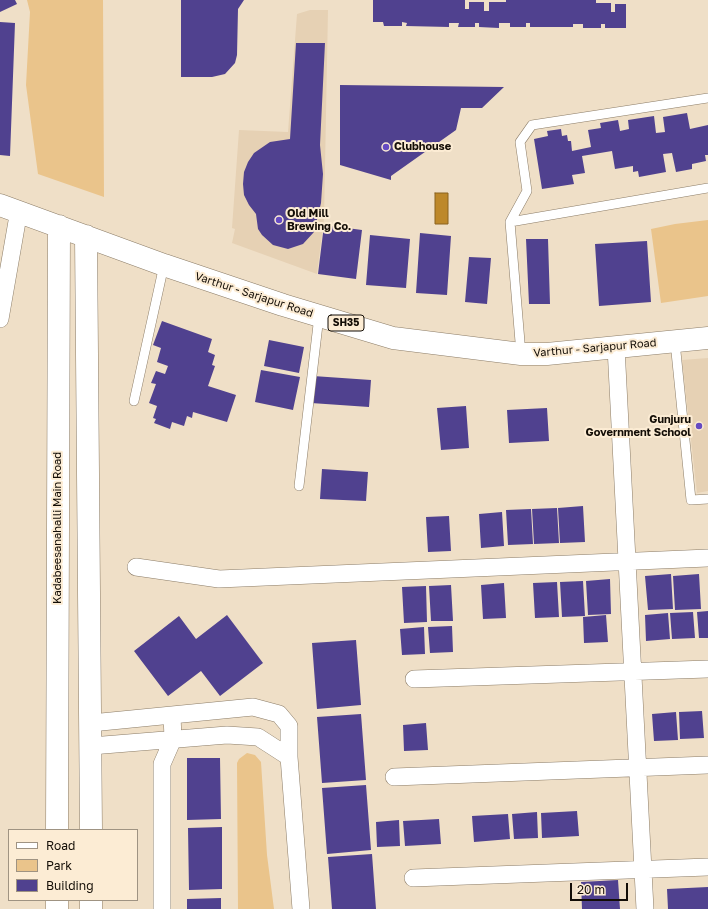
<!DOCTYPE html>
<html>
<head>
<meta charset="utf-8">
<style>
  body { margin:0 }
  #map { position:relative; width:708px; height:909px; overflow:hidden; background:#efdfc7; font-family:"Golos Text",sans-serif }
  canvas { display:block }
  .legend { position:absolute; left:8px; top:829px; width:130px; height:72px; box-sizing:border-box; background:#fcecd4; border:1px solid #9f9382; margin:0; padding:5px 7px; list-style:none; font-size:12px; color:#130d06 }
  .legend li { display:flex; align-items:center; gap:8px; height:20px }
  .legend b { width:20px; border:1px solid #9f9382 }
  .scale { position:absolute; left:570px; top:883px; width:58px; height:18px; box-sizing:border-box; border:2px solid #130d06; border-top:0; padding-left:5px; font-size:12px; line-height:14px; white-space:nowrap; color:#130d06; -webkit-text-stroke:3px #fcecd4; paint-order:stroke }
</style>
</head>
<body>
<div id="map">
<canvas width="708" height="909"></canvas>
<ul class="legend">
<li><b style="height:5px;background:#fff"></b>Road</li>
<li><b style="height:11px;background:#eac48b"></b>Park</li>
<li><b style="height:11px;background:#50418f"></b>Building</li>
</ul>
<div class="scale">20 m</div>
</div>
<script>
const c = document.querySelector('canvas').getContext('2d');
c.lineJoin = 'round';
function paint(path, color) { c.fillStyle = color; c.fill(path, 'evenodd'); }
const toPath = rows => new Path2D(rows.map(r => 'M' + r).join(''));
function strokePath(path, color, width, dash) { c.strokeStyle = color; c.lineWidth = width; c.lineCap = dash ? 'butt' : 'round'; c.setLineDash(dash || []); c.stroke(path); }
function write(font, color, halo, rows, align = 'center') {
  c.font = font + ' "Golos Text",sans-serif'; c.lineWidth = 4; c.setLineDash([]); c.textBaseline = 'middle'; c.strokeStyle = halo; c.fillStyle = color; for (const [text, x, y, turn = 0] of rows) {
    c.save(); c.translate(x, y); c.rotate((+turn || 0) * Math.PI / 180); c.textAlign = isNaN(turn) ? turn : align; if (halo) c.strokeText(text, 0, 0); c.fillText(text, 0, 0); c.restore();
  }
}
const built = toPath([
  [310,10,328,10,324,219,317,274,232,243,235,229,232,228,239,130,288,132,297,14],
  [708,358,708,491,697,493,682,360]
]);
const green = toPath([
  [27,0,103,0,104,197,38,174,26,85,30,12],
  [708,220,708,296,661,303,651,229,675,224],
  [247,753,255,755,261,762,267,855,274,909,238,909,237,763,239,759]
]);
const water = toPath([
  [435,193,448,193,448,224,435,224,435,193]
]);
const building = toPath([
  [0,0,15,0,17,4,0,12],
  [181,0,244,0,238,9,237,55,235,63,225,74,212,77,181,77],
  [373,0,465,0,465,9,469,9,469,2,484,2,484,11,489,11,489,2,506,2,506,0,596,0,596,3,611,3,611,12,615,12,615,4,626,4,626,28,605,28,605,24,601,24,601,28,583,28,583,24,573,24,573,27,530,27,530,23,526,23,526,27,510,27,510,23,499,23,499,28,479,27,479,23,475,23,475,27,458,27,459,23,449,23,449,27,406,26,407,23,402,22,402,26,384,26,383,22,373,22],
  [0,22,15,23,10,156,0,155],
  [296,43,325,43,320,145,323,174,321,203,314,232,303,244,288,249,273,245,262,235,258,229,256,214,249,205,244,195,243,184,244,172,248,162,254,153,270,142,290,139],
  [340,85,504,87,482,108,461,108,456,130,391,176,391,180,340,165],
  [687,113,690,129,708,125,708,155,705,155,706,161,692,164,692,169,676,172,672,153,663,154,666,172,639,177,638,171,633,172,633,166,615,169,612,151,582,156,585,173,572,175,574,184,542,189,534,139,548,136,547,131,561,129,562,136,567,135,568,141,571,141,572,151,591,147,588,130,601,128,600,123,618,120,620,131,629,129,628,120,654,116,656,133,665,132,663,117],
  [324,225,362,230,356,279,318,274],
  [420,233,451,236,447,295,416,293],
  [370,235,410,239,406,288,366,285],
  [526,239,548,239,550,304,529,304],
  [647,241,651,302,599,306,595,244],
  [469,257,491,258,487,304,465,302],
  [162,321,212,339,208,352,215,355,212,365,215,366,208,386,236,395,227,422,193,412,192,418,187,416,184,426,172,422,170,429,154,423,156,419,153,418,157,406,149,403,156,384,151,383,156,371,165,374,168,366,157,362,161,348,153,345],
  [269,340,304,347,299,373,264,366],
  [261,370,300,377,293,410,255,402],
  [313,376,371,380,369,407,311,403],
  [466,406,469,448,441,450,437,408],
  [547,408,549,441,509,443,507,410],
  [322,469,368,472,366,501,320,499],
  [583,506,585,542,560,543,558,508],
  [557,508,559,543,534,544,532,509],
  [531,509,533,544,508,545,506,510],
  [502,512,504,546,481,548,479,514],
  [449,516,451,551,428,552,426,517],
  [671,574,673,609,648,610,645,576],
  [699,574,701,609,675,610,673,576],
  [610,579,611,614,588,615,586,581],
  [583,581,585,616,562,617,560,582],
  [557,582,559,617,535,618,533,583],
  [504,583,506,618,483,619,481,585],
  [451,585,453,621,431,621,429,586],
  [426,586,427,622,404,623,402,587],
  [708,611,708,638,699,638,697,612],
  [693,612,695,638,672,639,670,613],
  [668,613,670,639,646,641,645,615],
  [227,615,263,663,220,696,201,671,168,696,134,651,179,616,196,639],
  [606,615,608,642,584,643,583,617],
  [452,626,453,652,430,653,428,627],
  [424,627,425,654,402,655,400,629],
  [356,640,361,705,317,709,312,643],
  [702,711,704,738,680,739,679,712],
  [676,712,678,740,654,741,652,714],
  [361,714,366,780,322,783,317,717],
  [426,723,428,750,404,751,403,725],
  [187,758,220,758,221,819,187,820],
  [366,785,371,850,327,854,322,788],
  [577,811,579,836,542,838,541,813],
  [537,812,538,838,514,839,512,814],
  [508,814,510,839,474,842,472,816],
  [439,819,441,844,405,846,403,821],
  [399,820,400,846,377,847,376,822],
  [222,827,222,889,189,890,188,828],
  [372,854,376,909,332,909,328,857],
  [618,880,620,909,582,909,581,882],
  [708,887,708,909,668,909,667,889],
  [221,898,221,909,187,909,187,899]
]);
const service = toPath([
  [510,222,708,188],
  [675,342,691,500,708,499],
  [521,354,510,222,527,191,520,142,532,125,708,98],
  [134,401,164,265],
  [299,486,319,316]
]);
const minor = toPath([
  [0,319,19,210],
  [616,347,645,909],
  [136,567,219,579,708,558],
  [414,679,708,669],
  [91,723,253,707,279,714,289,726,289,757,301,909],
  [91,746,227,735,258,737,289,757],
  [394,777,708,765],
  [413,878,708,867],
  [162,909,162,764,173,739,172,715]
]);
const primary = toPath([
  [0,205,164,265,283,305,393,338,521,354,547,354,708,338],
  [86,236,91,830],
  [57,830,59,226],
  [57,909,57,900],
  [91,909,91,900]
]);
const markers = [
  [386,147,4,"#654ac2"],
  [279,220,4,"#654ac2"],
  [699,426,4,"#654ac2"]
];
const shields = [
  [346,323,36]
];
const shieldNames = [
  ["SH35",346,323]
];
const poiNames = [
  ["Clubhouse",394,147],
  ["Old Mill",287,214],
  ["Brewing Co.",287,227],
  ["Gunjuru",691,420,"right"],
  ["Government School",691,433,"right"]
];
const streetNames = [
  ["Varthur - Sarjapur Road",254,295,18],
  ["Varthur - Sarjapur Road",595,348,-5],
  ["Kadabeesanahalli Main Road",58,528,-90]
];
paint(built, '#e6d1b4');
paint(green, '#eac48b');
paint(water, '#bd882a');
strokePath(water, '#8a631f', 1);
paint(building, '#50418f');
strokePath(service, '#8b7c67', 10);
strokePath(minor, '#8b7c67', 18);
strokePath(primary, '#8b7c67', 23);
strokePath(service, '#fff', 9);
strokePath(minor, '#fff', 17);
strokePath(primary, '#fff', 22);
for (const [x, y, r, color] of markers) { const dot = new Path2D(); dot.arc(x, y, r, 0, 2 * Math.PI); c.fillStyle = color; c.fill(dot); strokePath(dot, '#fcecd4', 1.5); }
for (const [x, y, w] of shields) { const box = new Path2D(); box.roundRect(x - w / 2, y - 8, w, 16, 3); c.fillStyle = '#fcecd4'; c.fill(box); strokePath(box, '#130d06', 1); }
write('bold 10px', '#130d06', null, shieldNames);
write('bold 11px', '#130d06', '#fcecd4', poiNames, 'left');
write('11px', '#130d06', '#fcecd4', streetNames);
</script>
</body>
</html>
